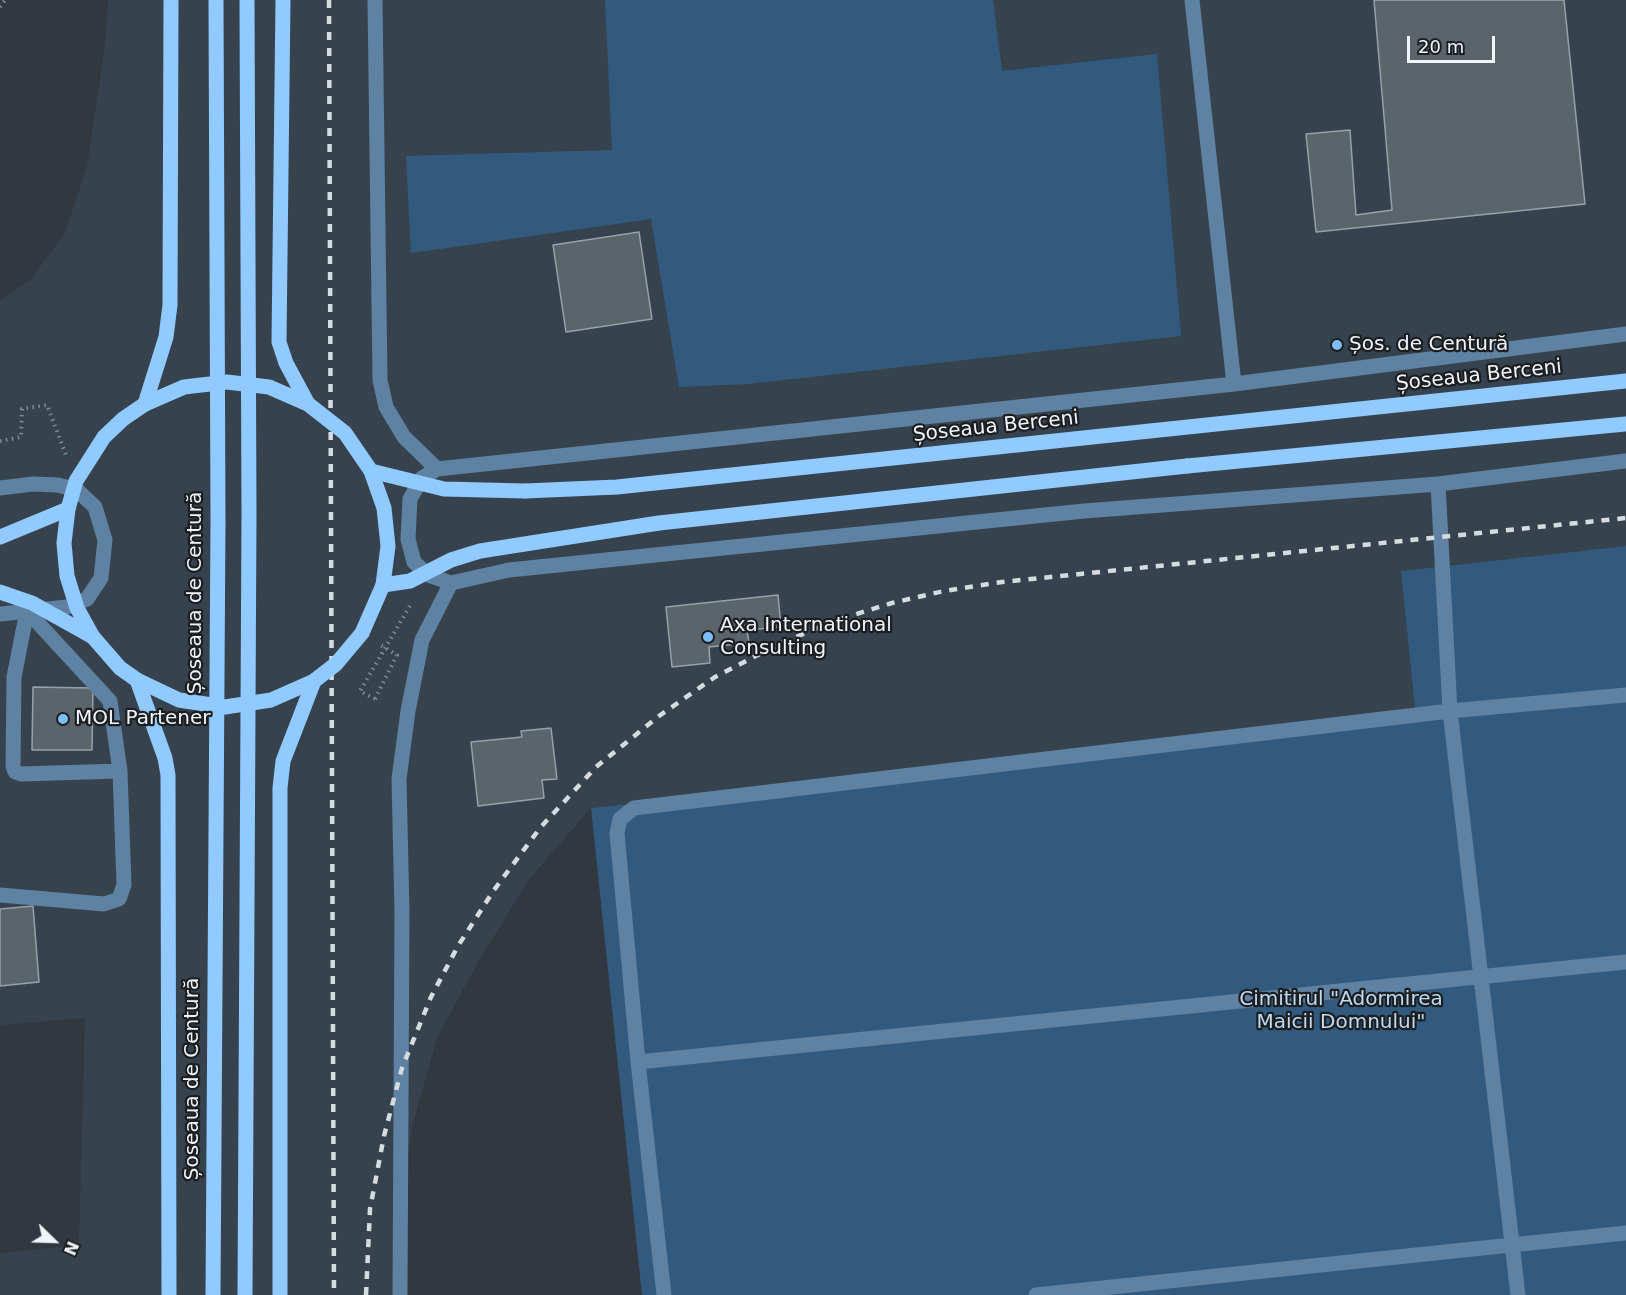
<!DOCTYPE html>
<html>
<head>
<meta charset="utf-8">
<style>
  body { margin:0 }
  #map { position:relative; width:1626px; height:1295px; overflow:hidden; background:#31383f; font-family:"DejaVu Sans",sans-serif }
  canvas { display:block }
  .north { position:absolute; left:24px; top:1211px; width:60px; height:60px; -webkit-text-stroke:4px #1c1f22; paint-order:stroke; rotate:113deg; font-size:16px; font-weight:700; line-height:24px; text-align:center; color:#f1f5fa }
  .north::after { content:''; display:block; margin:auto; width:21px; height:27px; background:#f1f5fa; clip-path:polygon(50% 0,100% 100%,50% 72%,0 100%) }
  .scale { position:absolute; left:1407px; top:36px; width:88px; height:27px; box-sizing:border-box; border:3px solid #f1f5fa; border-top:0; padding-left:8px; font-size:18px; line-height:21px; white-space:nowrap; color:#f1f5fa; -webkit-text-stroke:4px #1c1f22; paint-order:stroke }
</style>
</head>
<body>
<div id="map">
<canvas width="1626" height="1295"></canvas>
<div class="north">N</div>
<div class="scale">20 m</div>
</div>
<script>
const c = document.querySelector('canvas').getContext('2d');
c.lineJoin = 'round';
function paint(path, color) { c.fillStyle = color; c.fill(path, 'evenodd'); }
const toPath = rows => new Path2D(rows.map(r => 'M' + r).join(''));
function strokePath(path, color, width, dash) { c.strokeStyle = color; c.lineWidth = width; c.lineCap = dash ? 'butt' : 'round'; c.setLineDash(dash || []); c.stroke(path); }
function write(font, color, halo, rows, align = 'center') {
  c.font = font + ' "DejaVu Sans",sans-serif'; c.lineWidth = 4.5; c.setLineDash([]); c.textBaseline = 'middle'; c.strokeStyle = halo; c.fillStyle = color; for (const [text, x, y, turn = 0] of rows) {
    c.save(); c.translate(x, y); c.rotate((+turn || 0) * Math.PI / 180); c.textAlign = isNaN(turn) ? turn : align; if (halo) c.strokeText(text, 0, 0); c.fillText(text, 0, 0); c.restore();
  }
}
const built = toPath([
  [108,0,1626,0,1626,546,1401,571,1416,719,591,808,530,878,478,962,437,1038,412,1127,397,1226,397,1295,0,1295,0,1253,79,1245,85,1018,0,1025,0,301,31,279,65,233,87,166,105,46]
]);
const green = toPath([
  [605,0,993,0,1002,71,1157,54,1181,336,748,384,679,387,651,219,411,253,406,156,612,150],
  [1626,546,1626,1295,642,1295,591,808,1416,719,1401,571]
]);
const building = toPath([
  [1374,0,1564,0,1585,204,1316,232,1306,134,1350,130,1356,215,1392,210,1374,0],
  [639,232,652,319,566,332,553,245,639,232],
  [778,595,781,627,747,630,749,643,709,647,710,663,672,667,666,607,778,595],
  [33,687,93,688,92,750,32,750,33,687],
  [551,728,557,779,542,780,544,798,478,806,471,742,522,737,521,731,551,728],
  [33,906,39,982,0,986,0,909,33,906]
]);
const path = toPath([
  [0,7,5,0],
  [0,441,21,437,22,409,47,405,66,455],
  [375,699,360,691,411,604]
]);
const minor = toPath([
  [375,0,380,380,386,407,404,437,437,469],
  [1192,0,1234,384],
  [1626,334,1234,384,437,469,422,478,410,499,408,539,414,562,428,575,451,583,509,570,1084,511,1438,484,1626,461],
  [1438,484,1450,711,1518,1295],
  [0,488,33,484,58,485,77,490,95,507,105,540,101,578,87,599,67,607,0,614],
  [27,611,14,677,13,766,15,772,21,774,120,771],
  [0,895,104,904,119,899,124,885,120,771,110,701,27,611],
  [638,1062,1626,962],
  [400,1295,402,912,399,779,408,711,422,640,451,583],
  [664,1295,638,1062,617,833,620,819,634,808,1450,711,1626,695],
  [1036,1295,1626,1233]
]);
const major = toPath([
  [283,0,279,342,286,363,308,404],
  [145,404,166,337,170,305,171,0],
  [1187,466,1626,424],
  [371,471,384,508,388,546,383,585],
  [525,491,617,487,1626,381],
  [0,537,68,509],
  [93,637,120,668,137,680,165,758,168,775,169,1295],
  [213,1295,218,521,216,0],
  [245,1295,249,515,247,0],
  [280,1295,280,788,283,761,314,681]
]);
const rail = toPath([
  [329,0,334,1295],
  [366,1295,370,1209,384,1136,402,1068,431,997,458,946,494,890,540,828,596,767,659,716,715,677,779,644,837,620,892,603,944,591,1002,582,1626,518]
]);
const pathBridge = toPath([
  [375,699,397,655,379,644]
]);
const majorBridge = toPath([
  [0,592,32,603,93,637],
  [93,637,77,608,67,576,64,543,68,509,76,481,104,437,123,419,145,404,184,387,227,382,269,387,308,404,345,433,371,471,444,489,525,491],
  [137,680,179,700,225,707,271,700,314,681,336,664,362,633,383,585,410,581,451,560,480,551,659,523,1187,466]
]);
const markers = [
  [1337,345,6,"#7dbef9"],
  [708,637,6,"#7dbef9"],
  [63,719,6,"#7dbef9"]
];
const poiNames = [
  ["Șos. de Centură",1349,345],
  ["Axa International",720,626],
  ["Consulting",720,649],
  ["MOL Partener",75,719]
];
const streetNames = [
  ["Șoseaua Berceni",1479,376,-6],
  ["Șoseaua Berceni",996,427,-6],
  ["Șoseaua de Centură",196,593,-90],
  ["Șoseaua de Centură",193,1079,-90]
];
const parkNames = [
  ["Cimitirul \"Adormirea",1341,1000],
  ["Maicii Domnului\"",1341,1023]
];
paint(built, '#36434e');
paint(green, '#325a7e');
paint(building, '#5c646b');
strokePath(building, '#98a0a9', 1.5);
strokePath(path, '#848a90', 4, [1.5, 4.5]);
strokePath(minor, '#5f81a2', 15);
strokePath(major, '#91cafe', 15);
strokePath(rail, '#d6dbe0', 4.5, [8, 8]);
strokePath(pathBridge, '#848a90', 4, [1.5, 4.5]);
strokePath(majorBridge, '#91cafe', 15);
for (const [x, y, r, color] of markers) { const dot = new Path2D(); dot.arc(x, y, r, 0, 2 * Math.PI); c.fillStyle = color; c.fill(dot); strokePath(dot, '#1c1f22', 2); }
write('20px', '#f1f5fa', '#1c1f22', poiNames, 'left');
write('20px', '#f1f5fa', '#1c1f22', streetNames);
write('20px', '#bfd9f1', '#1c1f22', parkNames);
</script>
</body>
</html>
